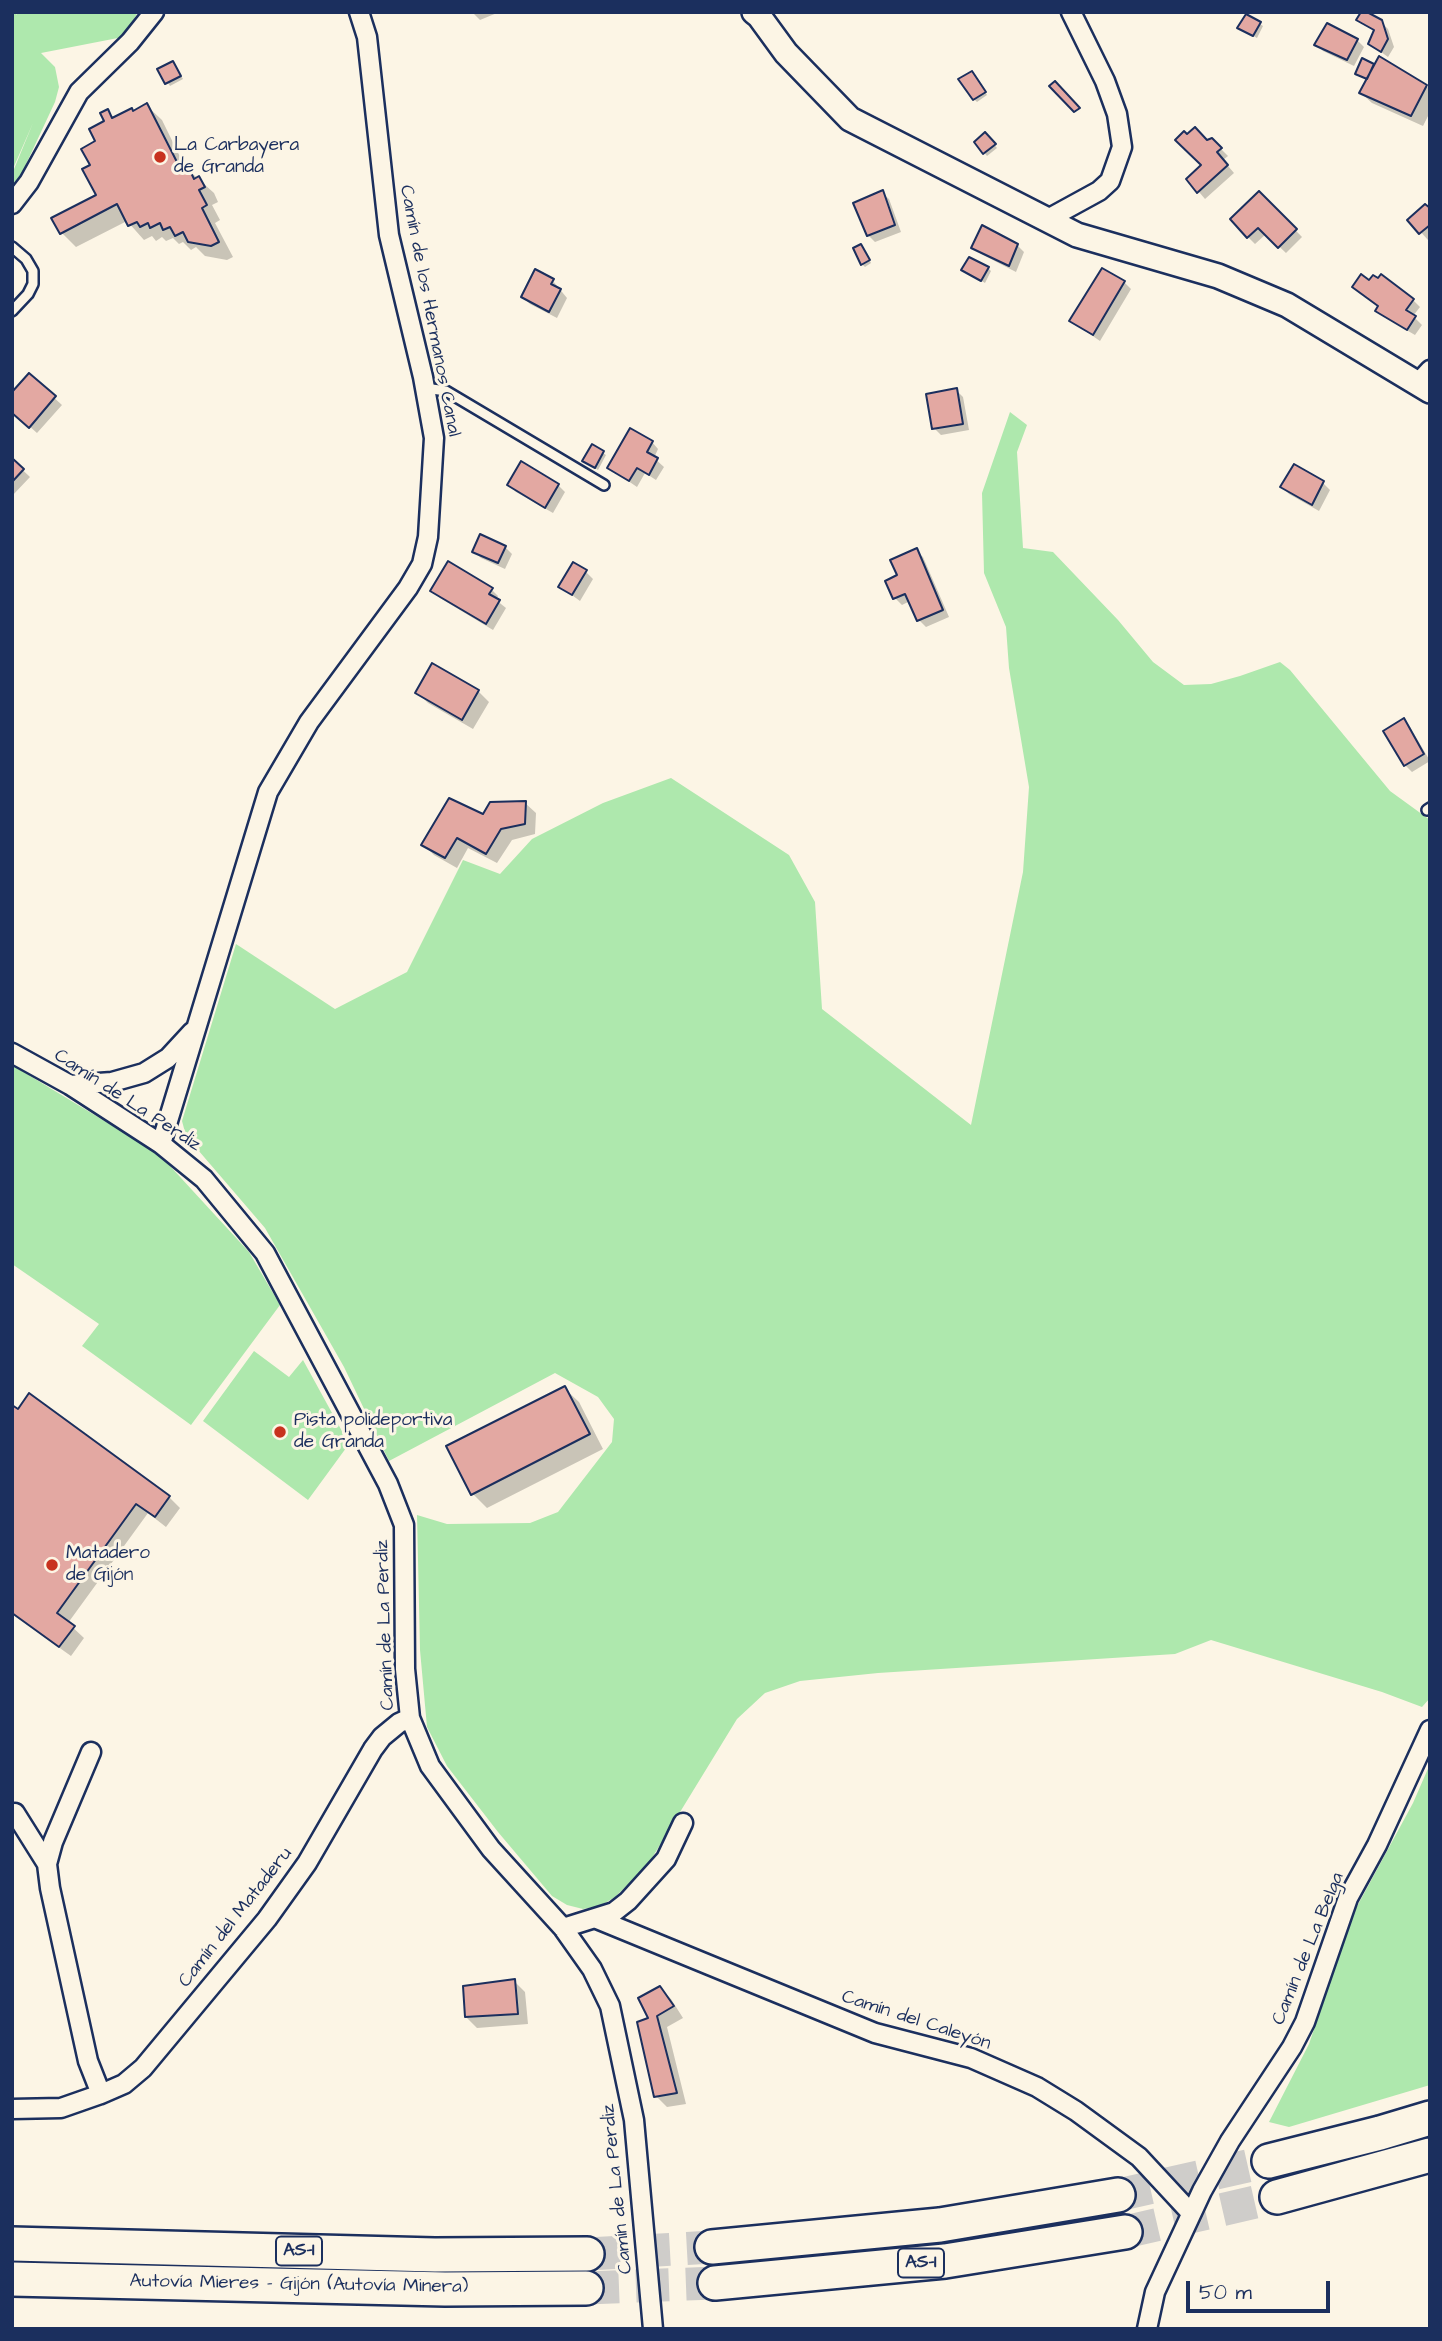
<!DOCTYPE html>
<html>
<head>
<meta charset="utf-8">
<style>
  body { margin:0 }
  #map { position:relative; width:1442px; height:2341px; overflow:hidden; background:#fcf5e5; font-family:"Architects Daughter",sans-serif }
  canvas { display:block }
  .frame { position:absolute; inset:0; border:14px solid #1b2f5e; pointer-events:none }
  .scale { position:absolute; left:1186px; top:2281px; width:144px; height:32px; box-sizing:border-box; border:4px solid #1b2f5e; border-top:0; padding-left:9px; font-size:21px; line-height:24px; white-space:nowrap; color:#1b2f5e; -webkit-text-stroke:5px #fcf5e5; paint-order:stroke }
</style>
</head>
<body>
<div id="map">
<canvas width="1442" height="2341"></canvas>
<div class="frame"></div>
<div class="scale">50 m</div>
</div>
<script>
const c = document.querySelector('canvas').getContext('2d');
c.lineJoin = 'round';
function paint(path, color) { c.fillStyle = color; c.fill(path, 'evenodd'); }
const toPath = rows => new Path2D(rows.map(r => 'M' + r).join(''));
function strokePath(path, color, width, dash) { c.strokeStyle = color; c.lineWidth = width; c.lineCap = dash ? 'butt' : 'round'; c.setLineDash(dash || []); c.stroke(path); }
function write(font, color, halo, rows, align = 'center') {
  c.font = font + ' "Architects Daughter",sans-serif'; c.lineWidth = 6; c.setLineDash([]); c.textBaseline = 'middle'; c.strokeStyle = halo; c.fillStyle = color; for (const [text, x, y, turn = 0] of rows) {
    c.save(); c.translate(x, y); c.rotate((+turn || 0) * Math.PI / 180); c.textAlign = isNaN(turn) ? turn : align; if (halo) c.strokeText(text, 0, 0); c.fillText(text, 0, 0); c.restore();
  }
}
const green = toPath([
  [12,12,15,12,17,15,17,12,138,12,123,37,41,53,55,67,59,87,55,102,20,177,12,187,12,174,33,123,12,171],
  [1010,412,1027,425,1017,452,1023,548,1053,552,1118,620,1153,662,1184,685,1211,684,1240,676,1280,662,1290,670,1390,791,1430,820,1430,1698,1422,1707,1382,1692,1211,1640,1175,1654,878,1673,800,1681,765,1693,737,1719,647,1866,615,1897,600,1906,583,1909,567,1905,552,1896,498,1832,447,1766,427,1727,420,1650,417,1515,447,1524,530,1523,558,1512,612,1442,614,1419,598,1397,555,1373,389,1461,344,1367,265,1228,186,1136,182,1121,236,944,335,1009,407,972,463,860,500,874,532,839,603,803,671,778,789,855,815,902,822,1009,971,1125,1023,872,1029,787,1009,668,1006,627,984,573,982,493],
  [12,1065,159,1154,249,1252,280,1305,191,1425,82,1346,99,1324,12,1264],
  [254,1351,289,1377,303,1360,349,1444,308,1500,203,1421],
  [1430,1764,1430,2085,1289,2127,1269,2122,1309,2044,1354,1912,1413,1803]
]);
const shadow = toPath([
  [472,12,497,12,497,13,480,20],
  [1247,16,1263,26,1257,38,1239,28],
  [1359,20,1381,22,1388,29,1394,47,1388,57,1370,44,1375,32],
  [1357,40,1364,47,1354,66,1323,51,1316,44],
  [173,63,183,79,170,86,160,70],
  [1373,66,1426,86,1430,89,1430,112,1423,126,1372,103,1361,93,1368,80,1357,73],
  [975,76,987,95,977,102,974,99],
  [147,106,162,120,185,167,214,193,218,202,212,205,220,220,215,223,233,257,227,260,205,256,196,247,191,250,183,242,179,244,173,238,166,241,162,237,156,241,152,236,144,240,127,221,76,247,61,232,98,195,92,165,108,112,115,119,132,110,134,112],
  [985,134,997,148,987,156,976,142],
  [1212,140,1228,156,1223,160,1234,173,1205,199,1188,179,1204,166,1207,142],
  [882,193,889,199,901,232,875,242,868,235],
  [1259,193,1302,237,1286,253,1266,234,1255,244,1248,237],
  [1430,211,1430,238,1428,240,1410,220],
  [1017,245,1024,252,1016,272,981,254,974,247],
  [861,246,871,263,865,267,862,264],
  [988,268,991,271,985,283,963,270],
  [553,281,567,298,557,318,530,304,523,297],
  [1124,282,1131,289,1100,341,1071,321],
  [1369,282,1413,300,1420,307,1413,316,1422,325,1415,335,1384,317,1377,310,1379,307,1354,287],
  [29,375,62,405,37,433,12,411],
  [956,390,963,397,969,430,941,435,934,428],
  [652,442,658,449,654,458,664,467,656,480,645,473,637,487,609,468],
  [592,446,606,455,598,470,587,463],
  [12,460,30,477,12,496],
  [1323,483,1330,490,1319,511,1289,494,1282,487],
  [509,485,558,485,565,492,553,513,516,492],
  [505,547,512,554,505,569,481,558,474,551],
  [916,551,923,557,949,617,926,627,919,620,910,601,902,605,895,598,899,576],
  [586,572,593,579,580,601,561,587],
  [491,589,498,596,496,600,506,608,493,630,440,598,433,591],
  [478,691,489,702,473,729,428,703,417,692],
  [1404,720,1410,727,1430,761,1412,772,1405,765,1385,731],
  [525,803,536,813,535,834,512,840,497,863,468,848,457,868,434,855,424,845,483,816],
  [564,1388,579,1402,603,1449,487,1508,472,1493],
  [12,1407,169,1497,180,1508,166,1527,148,1513,68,1623,84,1638,71,1656,12,1614],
  [514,1981,525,1992,528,2024,477,2028,466,2017],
  [660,1988,671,1999,683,2018,667,2027,686,2104,667,2107,656,2096,650,2019]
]);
const building = toPath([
  [1361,12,1367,12,1382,20,1388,39,1381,52,1368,44,1374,30,1356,20,1361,12],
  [1246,14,1261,22,1253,36,1237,28,1246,14],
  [1327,23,1358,39,1347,60,1314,45,1327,23],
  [1379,56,1427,85,1411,116,1359,93,1379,56],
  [1362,58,1374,64,1367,79,1355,74,1362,58],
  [173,61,181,76,165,84,157,69,173,61],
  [972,71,986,92,973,100,958,79,972,71],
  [1055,81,1080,108,1074,112,1049,86,1055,81],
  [147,103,180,168,187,164,194,179,199,176,205,187,199,190,207,205,202,208,219,242,211,246,188,242,183,232,175,236,170,227,163,230,160,223,150,228,148,223,140,227,137,222,128,226,117,204,60,234,51,218,96,195,82,169,90,165,81,149,95,141,89,129,104,121,100,113,108,109,112,118,132,108,133,111,147,103],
  [1195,127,1207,140,1212,138,1222,148,1217,152,1228,165,1197,193,1186,179,1201,165,1175,140,1184,131,1187,134,1195,127],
  [985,132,996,144,983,154,974,142,985,132],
  [883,190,895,225,867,236,853,203,883,190],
  [1259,191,1297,229,1278,248,1258,228,1247,238,1230,219,1259,191],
  [1425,204,1430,208,1430,225,1419,234,1407,220,1425,204],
  [982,225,1018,244,1009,266,971,248,982,225],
  [861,244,870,260,861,265,853,248,861,244],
  [969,257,989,267,981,281,961,270,969,257],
  [1102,268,1125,281,1093,335,1069,321,1102,268],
  [535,269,554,279,551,284,561,289,549,312,521,297,535,269],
  [1361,274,1369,280,1373,275,1378,278,1381,274,1414,299,1406,310,1416,316,1407,330,1375,311,1378,306,1352,287,1361,274],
  [29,373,56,396,29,428,12,413,12,392,29,373],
  [957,388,963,424,932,429,926,394,957,388],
  [630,428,653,441,647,452,658,458,649,475,637,468,629,481,607,468,630,428],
  [592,444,604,451,595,468,582,461,592,444],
  [12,458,24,469,12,482,12,458],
  [521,461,559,484,545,508,507,485,521,461],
  [1294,464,1324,481,1312,505,1280,487,1294,464],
  [480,534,506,546,498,563,472,552,480,534],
  [917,548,943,610,917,621,905,594,893,599,885,581,897,575,890,560,917,548],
  [448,561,493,588,489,594,500,600,486,624,430,591,448,561],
  [573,562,587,570,572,595,558,587,573,562],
  [432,663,479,690,462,720,415,693,432,663],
  [1404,718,1424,754,1404,766,1383,731,1404,718],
  [449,798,483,814,490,802,526,801,525,824,501,829,486,854,457,838,445,858,421,845,449,798],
  [565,1386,590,1434,471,1495,446,1446,565,1386],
  [29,1393,170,1496,155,1517,136,1504,57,1613,75,1626,59,1647,12,1613,12,1405,18,1409,29,1393],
  [515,1979,518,2014,465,2017,463,1986,515,1979],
  [660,1986,674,2006,657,2016,677,2093,654,2097,637,2022,648,2018,638,1998,660,1986]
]);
const motorwayTunnel = toPath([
  [1118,2195,1269,2161],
  [1125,2232,1277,2197],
  [587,2254,712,2247],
  [586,2288,715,2283]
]);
const service = toPath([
  [12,247,26,259,33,271,33,284,28,294,12,311],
  [425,388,446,391,604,485],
  [1427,810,1430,808]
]);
const minor = toPath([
  [12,204,29,182,79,92,130,42,154,12],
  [1046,220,1099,191,1110,181,1122,147,1117,114,1105,81,1071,12],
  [1417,384,1430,370],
  [12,1053,70,1085,161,1144,204,1179,265,1253,388,1484,404,1525,405,1669,410,1718,430,1766,491,1849,563,1928,592,1969,610,2006,634,2120,653,2329],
  [70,1085,112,1082,144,1073,168,1058,192,1032],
  [161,1144,268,792,309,722,408,588,422,564,428,537,434,438,423,377,389,235,367,37,359,12],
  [91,1752,53,1842,47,1864,50,1888,88,2061,101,2094,124,2084,143,2068,267,1919,307,1863,373,1749,382,1737,399,1723,410,1718],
  [15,1813,47,1864],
  [597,1919,875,2033,971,2058,1037,2087,1076,2111,1139,2157,1191,2213],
  [563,1928,614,1912,628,1901,666,1859,683,1823],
  [12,2109,61,2108,101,2094],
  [1147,2329,1155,2292,1202,2191,1230,2141,1292,2047,1305,2022,1348,1898,1377,1845,1430,1730]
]);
const tertiary = toPath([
  [754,12,759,16,786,53,850,119,1077,235,1218,276,1287,305,1430,391]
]);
const motorway = toPath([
  [1269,2161,1380,2133,1430,2118],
  [1277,2197,1430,2155],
  [12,2244,435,2255,587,2254],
  [712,2247,940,2225,1118,2195],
  [12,2279,445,2289,586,2288],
  [715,2283,945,2261,1125,2232]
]);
const markers = [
  [160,157,7,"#c8321e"],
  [280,1432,7,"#c8321e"],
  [52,1565,7,"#c8321e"]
];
const shields = [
  [299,2251,46],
  [921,2263,46]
];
const shieldNames = [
  ["AS-I",299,2251],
  ["AS-I",921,2263]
];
const poiNames = [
  ["La Carbayera",174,146],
  ["de Granda",174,168],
  ["Pista polideportiva",294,1421],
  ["de Granda",294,1443],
  ["Matadero",66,1554],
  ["de Gijón",66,1576]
];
const streetNames = [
  ["Camín de los Hermanos Canal",429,311,79],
  ["Camín de La Perdiz",127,1101,33],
  ["Camín de La Perdiz",386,1625,-92],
  ["Camín del Mataderu",236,1918,-52],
  ["Camín de La Belga",1309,1949,-68],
  ["Camín del Caleyón",916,2021,18],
  ["Camín de La Perdiz",618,2189,-96],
  ["Autovía Mieres - Gijón (Autovía Minera)",299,2285,1]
];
paint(green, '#aee8ad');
paint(shadow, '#0003');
paint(building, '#e3a8a2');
strokePath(building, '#1b2f5e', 2);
strokePath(motorwayTunnel, '#cfcdca', 33, [33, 17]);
strokePath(service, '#1b2f5e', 14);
strokePath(minor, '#1b2f5e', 23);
strokePath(tertiary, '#1b2f5e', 28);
strokePath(motorway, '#1b2f5e', 38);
strokePath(service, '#fcf5e5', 9);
strokePath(minor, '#fcf5e5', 18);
strokePath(tertiary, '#fcf5e5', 23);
strokePath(motorway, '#fcf5e5', 33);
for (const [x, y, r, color] of markers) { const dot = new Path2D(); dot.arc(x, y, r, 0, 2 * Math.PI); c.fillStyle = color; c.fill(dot); strokePath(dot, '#fcf5e5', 2.5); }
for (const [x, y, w] of shields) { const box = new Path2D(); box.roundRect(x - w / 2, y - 14.5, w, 29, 5); c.fillStyle = '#fcf5e5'; c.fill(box); strokePath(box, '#1b2f5e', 2); }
write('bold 18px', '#1b2f5e', null, shieldNames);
write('19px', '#1b2f5e', '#fcf5e5', poiNames, 'left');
write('19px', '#1b2f5e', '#fcf5e5', streetNames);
</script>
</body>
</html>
